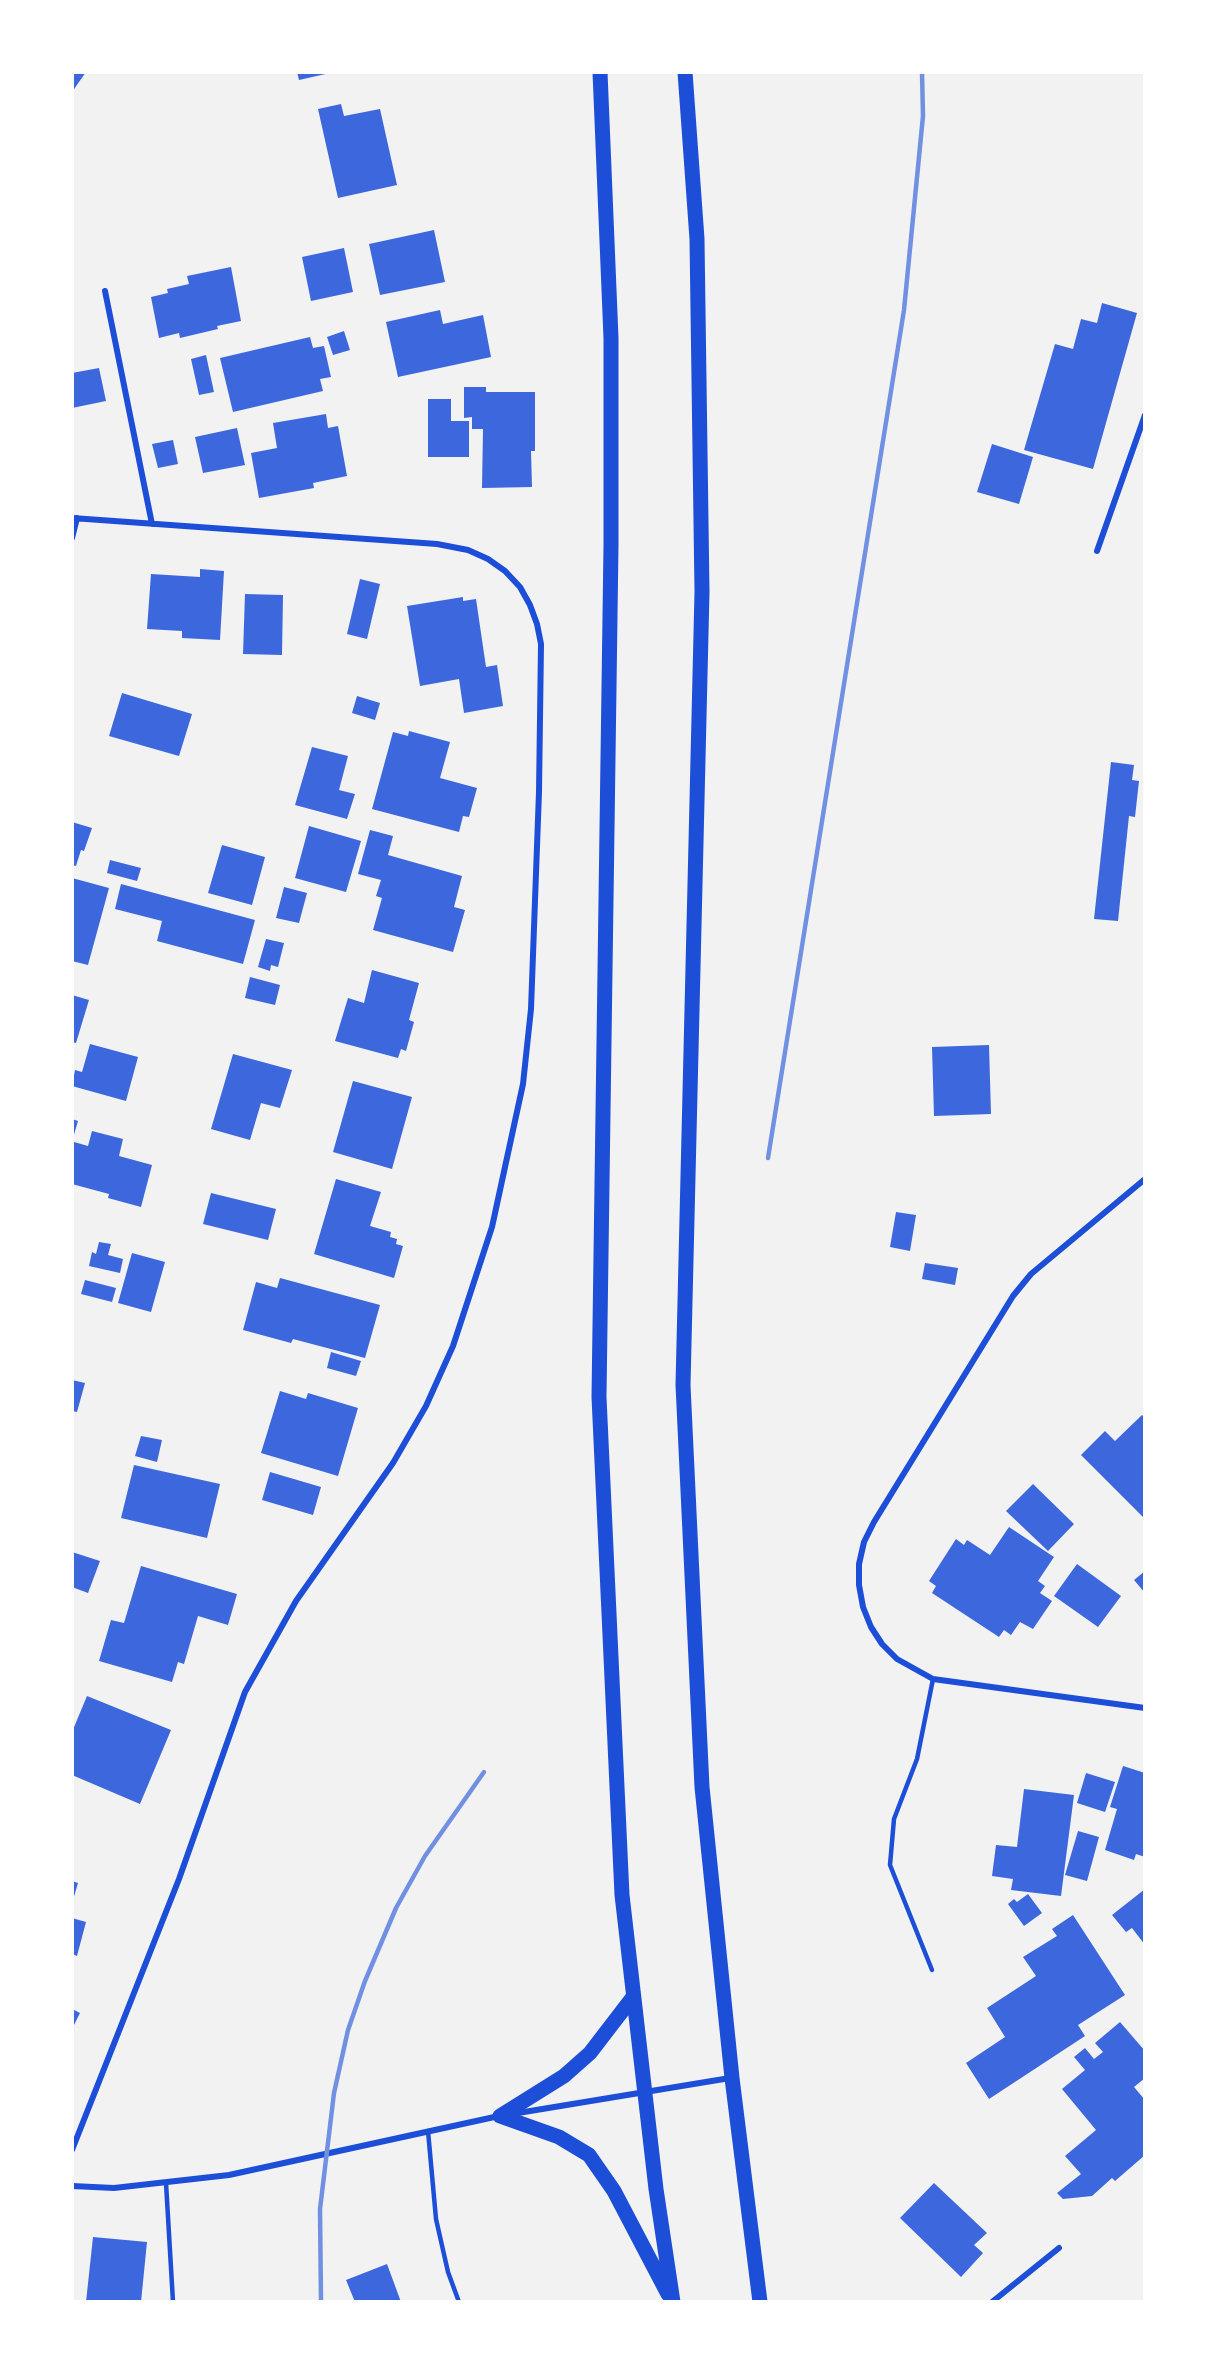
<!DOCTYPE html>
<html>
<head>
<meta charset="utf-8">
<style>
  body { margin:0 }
  #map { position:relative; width:1217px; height:2374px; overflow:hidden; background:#f2f2f2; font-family:"Open Sans",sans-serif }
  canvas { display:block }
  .frame { position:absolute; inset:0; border:74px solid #fff; pointer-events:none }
</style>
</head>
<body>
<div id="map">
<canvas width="1217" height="2374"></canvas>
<div class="frame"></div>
</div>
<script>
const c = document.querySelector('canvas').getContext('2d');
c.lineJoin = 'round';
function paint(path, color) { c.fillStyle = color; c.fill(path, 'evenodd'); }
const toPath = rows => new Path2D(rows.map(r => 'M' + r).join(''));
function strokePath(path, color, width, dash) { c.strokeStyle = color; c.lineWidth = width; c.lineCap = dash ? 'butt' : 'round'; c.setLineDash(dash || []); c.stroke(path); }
const building = toPath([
  [72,72,86,72,72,92],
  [297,72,330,72,330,73,299,80],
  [341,104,344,116,380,109,397,185,338,198,318,109],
  [434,230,445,282,380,295,369,244],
  [344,248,353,292,311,301,302,257],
  [231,267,241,321,217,326,218,329,180,338,179,333,159,338,151,297,168,293,167,289,189,284,187,276],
  [1102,303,1137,313,1093,469,1024,450,1055,344,1073,349,1081,319,1097,323],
  [440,310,443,324,483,315,491,357,398,377,386,322],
  [344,331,350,350,333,355,327,337],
  [310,337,313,348,324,346,331,377,320,379,323,391,233,412,220,358],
  [206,355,214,392,199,395,191,359],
  [99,368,106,401,72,408,72,373],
  [464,387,486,387,486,392,535,392,535,451,531,451,532,487,482,488,483,429,472,429,472,417,464,418],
  [428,399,451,399,451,421,469,421,469,457,428,457],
  [326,414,328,428,338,426,347,476,313,483,314,488,259,498,251,453,277,448,273,423],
  [237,428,245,465,203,473,195,437],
  [173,440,178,464,158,468,152,444],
  [992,444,1033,457,1019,504,977,492],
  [200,569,224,571,220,640,182,638,182,631,147,629,151,574,200,577],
  [360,579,380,584,367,639,347,634],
  [245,594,283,595,282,655,243,654],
  [463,597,463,601,476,599,486,667,497,665,503,706,464,713,459,679,420,686,407,606],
  [122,693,192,714,179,756,109,736],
  [357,696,380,703,375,720,352,713],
  [409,731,450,742,440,778,477,788,469,817,463,816,459,832,372,809,393,732,408,736],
  [312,747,348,756,339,790,355,794,347,819,295,805],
  [1111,762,1134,765,1132,780,1139,781,1135,817,1129,816,1118,921,1094,919],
  [72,822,92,828,84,851,81,850,76,866,72,865],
  [309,826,361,841,346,892,295,878],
  [370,830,393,836,388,855,462,876,454,907,465,910,453,952,373,930,382,898,376,896,381,880,358,874],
  [222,845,265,857,252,905,208,893],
  [110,860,141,868,137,881,107,873],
  [72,878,109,888,88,965,72,961],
  [121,884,255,920,243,964,157,941,162,921,115,909],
  [284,887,307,893,299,923,276,918],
  [266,939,284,943,278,967,271,965,270,971,258,967],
  [372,970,419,983,409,1020,414,1022,406,1051,401,1049,398,1058,335,1041,348,998,364,1003],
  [250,977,280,985,275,1005,245,998],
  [72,995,89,1000,76,1043,72,1042],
  [90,1044,138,1057,126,1101,72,1086,75,1070,82,1072],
  [989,1045,991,1114,934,1116,932,1047],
  [233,1054,292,1070,280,1108,261,1103,250,1140,211,1129],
  [353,1081,412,1097,392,1169,333,1152],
  [72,1119,78,1121,73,1138,72,1138],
  [92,1131,123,1139,119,1156,152,1165,141,1207,108,1198,109,1194,72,1184,74,1142,88,1146],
  [336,1179,381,1192,370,1226,391,1232,390,1237,397,1239,396,1244,403,1246,394,1278,314,1254],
  [211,1193,276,1209,268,1240,203,1224],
  [896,1212,916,1215,910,1251,890,1247],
  [99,1242,111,1244,108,1255,123,1259,120,1273,89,1266,92,1252,96,1254],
  [132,1253,165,1262,151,1312,118,1303],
  [925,1263,958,1268,955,1285,922,1279],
  [280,1278,380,1305,365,1358,293,1339,291,1343,243,1330,256,1282,277,1288],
  [85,1280,116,1288,112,1302,81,1294],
  [331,1352,361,1361,356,1376,327,1368],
  [72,1380,85,1383,77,1412,72,1411],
  [280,1391,306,1399,308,1393,358,1408,338,1476,261,1453],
  [1142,1415,1145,1418,1145,1519,1081,1455,1105,1431,1115,1441],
  [141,1436,162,1440,157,1462,135,1456],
  [134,1465,220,1484,207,1538,121,1518],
  [270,1472,321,1487,313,1515,262,1500],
  [1033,1484,1074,1524,1048,1551,1006,1511],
  [1009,1527,1054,1557,1038,1581,1045,1586,1040,1593,1052,1601,1033,1629,1020,1622,1011,1635,1004,1630,999,1637,932,1593,936,1586,929,1581,956,1539,964,1545,967,1540,990,1555],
  [72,1552,100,1561,88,1593,72,1587],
  [1077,1564,1121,1596,1098,1627,1054,1596],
  [141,1566,237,1594,228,1625,198,1616,184,1664,178,1662,172,1682,99,1661,111,1620,124,1623],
  [1145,1571,1145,1593,1134,1580],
  [87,1696,171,1730,140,1804,72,1775,72,1732],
  [1123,1766,1145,1773,1145,1857,1136,1854,1134,1860,1105,1850,1117,1809,1110,1807],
  [1086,1773,1115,1782,1105,1812,1077,1803],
  [1024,1789,1074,1795,1061,1896,1011,1890,1013,1879,992,1876,996,1845,1017,1847],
  [1078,1831,1099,1837,1087,1881,1065,1875],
  [72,1881,78,1883,73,1900,72,1900],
  [1145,1889,1145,1945,1132,1928,1126,1932,1112,1915],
  [1028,1894,1042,1913,1024,1926,1008,1904,1014,1899,1017,1902],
  [1073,1915,1125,1995,1078,2025,1085,2036,989,2099,966,2063,1005,2037,987,2008,1036,1976,1023,1957,1057,1936,1052,1929],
  [72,1918,86,1922,77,1956,72,1954],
  [72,2009,80,2013,72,2029],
  [1120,2022,1145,2051,1145,2078,1134,2087,1145,2100,1145,2155,1115,2181,1112,2178,1092,2196,1063,2199,1057,2193,1081,2174,1065,2156,1096,2130,1062,2089,1085,2070,1074,2057,1085,2048,1094,2059,1103,2052,1095,2043],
  [934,2183,987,2233,974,2245,983,2253,961,2277,900,2218],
  [93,2237,147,2242,141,2302,86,2302],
  [387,2264,401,2302,355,2302,346,2280]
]);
const service = toPath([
  [932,1970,890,1865,894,1819,917,1759,933,1679],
  [428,2131,436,2219,448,2272,459,2302],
  [166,2183,173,2302]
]);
const minor = toPath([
  [105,291,152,524],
  [72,518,437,544,468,550,488,559,505,571,520,587,530,605,537,624,541,644,539,792,531,1009,523,1084,492,1227,453,1346,426,1406,393,1463,296,1601,245,1692,179,1879,72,2150],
  [72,538,77,518],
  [1097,551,1145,415],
  [1145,1179,1031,1274,1013,1296,874,1522,864,1542,859,1564,859,1585,863,1607,871,1627,882,1644,897,1659,933,1679,1145,1708],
  [512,2114,730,2078],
  [72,2186,114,2188,229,2175,499,2116],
  [992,2302,1059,2248]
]);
const primary = toPath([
  [600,72,611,338,611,545,599,1397,622,1895,656,2189,673,2302],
  [685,72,697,239,702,592,683,1385,702,1787,732,2078,760,2302],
  [500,2116,559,2137,589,2155,614,2191,668,2294],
  [500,2116,564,2076,590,2053,633,1997]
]);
const rail = toPath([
  [768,1158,904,310,923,116,922,72],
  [321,2302,320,2209,334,2093,348,2030,365,1981,396,1908,425,1856,484,1772]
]);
paint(building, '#3d67dc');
strokePath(service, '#1d4ed8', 4.5);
strokePath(minor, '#1d4ed8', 6);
strokePath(primary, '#1d4ed8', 15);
strokePath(rail, '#7290e2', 4.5);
</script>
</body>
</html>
